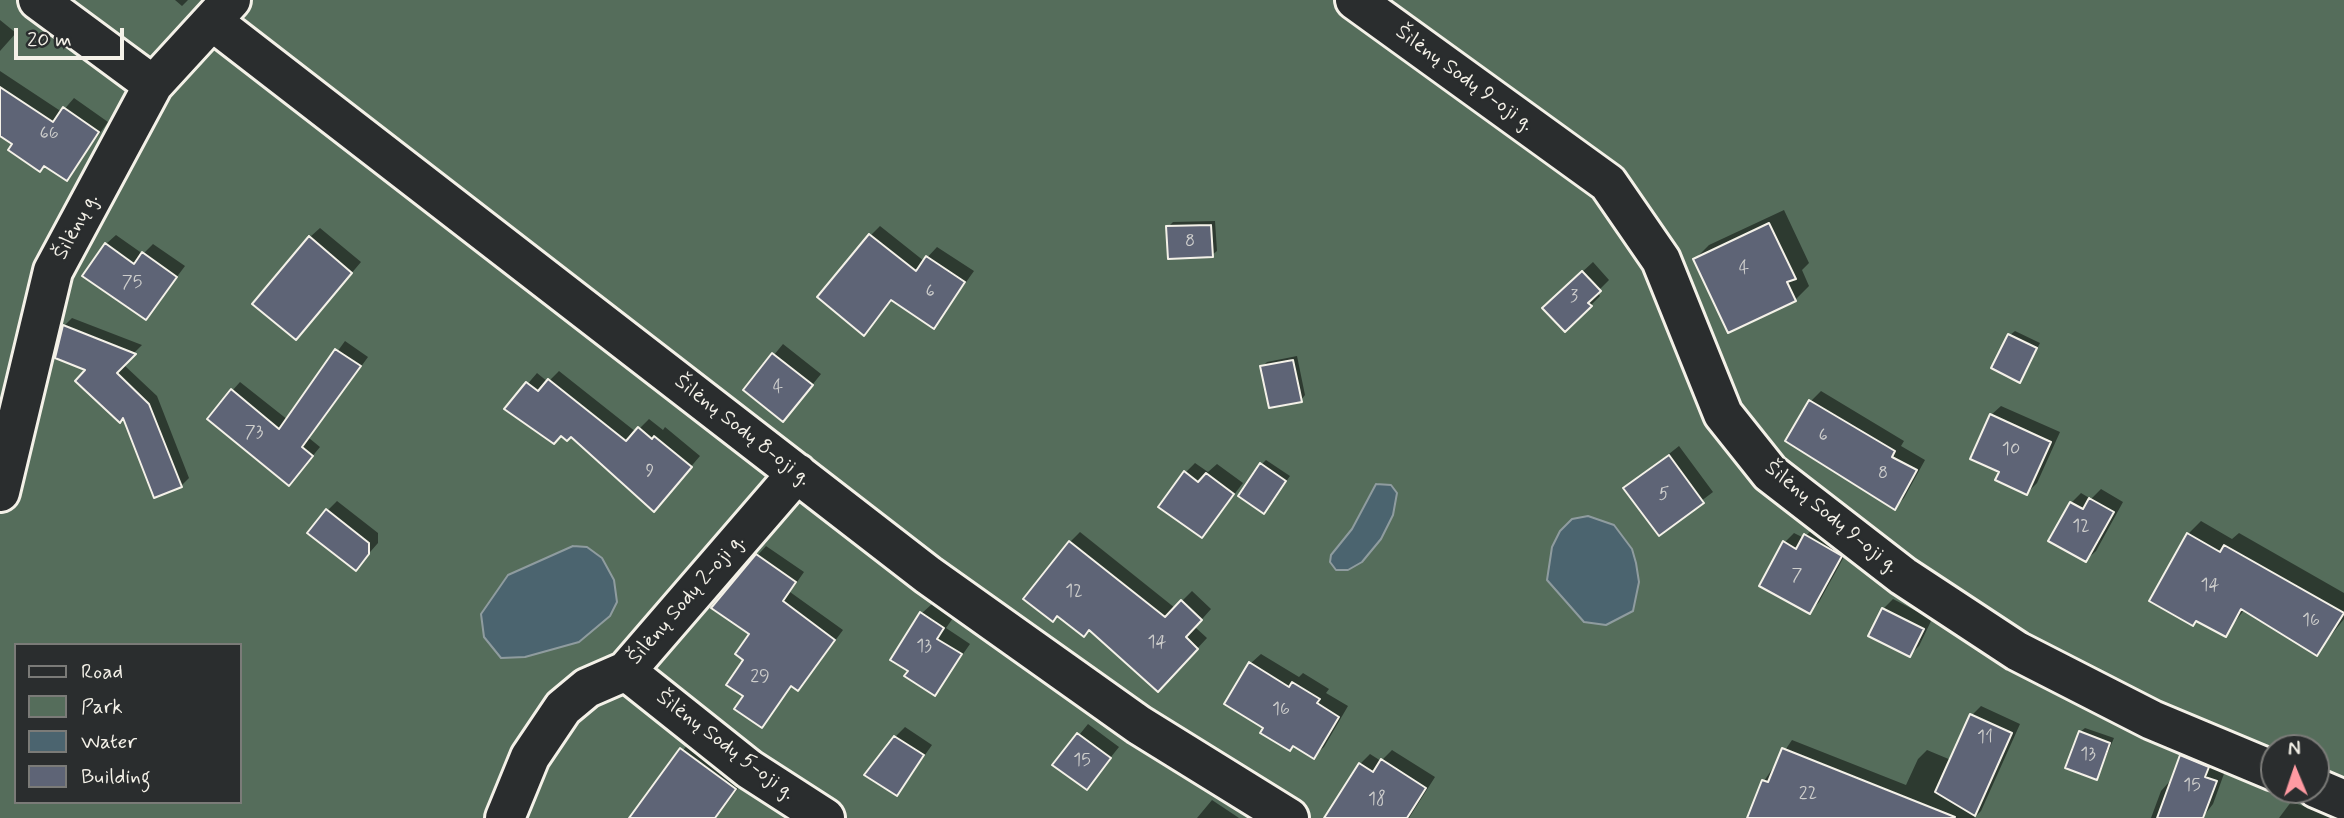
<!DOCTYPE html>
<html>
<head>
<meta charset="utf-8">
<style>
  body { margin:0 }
  #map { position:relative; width:2344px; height:818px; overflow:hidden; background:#3a3e44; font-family:Mynerve,sans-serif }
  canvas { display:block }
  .legend { position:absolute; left:14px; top:643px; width:228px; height:161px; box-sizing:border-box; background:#2a2d2e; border:2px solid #7b7b78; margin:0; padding:9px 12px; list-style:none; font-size:21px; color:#f4f1e8 }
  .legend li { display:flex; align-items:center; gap:14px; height:35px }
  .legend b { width:35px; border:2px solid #7b7b78 }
  .north { position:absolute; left:2260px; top:734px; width:70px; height:70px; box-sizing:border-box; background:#2a2d2e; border:2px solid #7b7b78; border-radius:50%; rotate:358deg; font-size:19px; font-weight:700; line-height:28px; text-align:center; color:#f4f1e8 }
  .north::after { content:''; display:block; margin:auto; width:24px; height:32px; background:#ff9aa2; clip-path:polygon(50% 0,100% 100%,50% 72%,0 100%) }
  .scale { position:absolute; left:14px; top:28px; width:110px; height:32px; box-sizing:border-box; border:4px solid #f4f1e8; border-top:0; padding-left:9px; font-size:21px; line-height:24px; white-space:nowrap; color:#f4f1e8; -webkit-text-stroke:5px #2a2d2e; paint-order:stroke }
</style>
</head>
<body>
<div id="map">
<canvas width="2344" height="818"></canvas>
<ul class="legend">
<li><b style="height:9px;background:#2a2d2e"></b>Road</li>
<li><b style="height:19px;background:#556d5b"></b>Park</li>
<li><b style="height:19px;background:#4b646f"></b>Water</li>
<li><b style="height:19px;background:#5e6476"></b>Building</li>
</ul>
<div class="north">N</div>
<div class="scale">20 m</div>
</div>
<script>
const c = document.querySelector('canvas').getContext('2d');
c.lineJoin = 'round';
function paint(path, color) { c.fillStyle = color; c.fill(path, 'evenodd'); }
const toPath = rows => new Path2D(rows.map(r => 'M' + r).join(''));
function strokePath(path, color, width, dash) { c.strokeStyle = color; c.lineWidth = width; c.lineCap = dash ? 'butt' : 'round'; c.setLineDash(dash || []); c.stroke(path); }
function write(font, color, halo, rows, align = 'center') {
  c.font = font + ' Mynerve,sans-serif'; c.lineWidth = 5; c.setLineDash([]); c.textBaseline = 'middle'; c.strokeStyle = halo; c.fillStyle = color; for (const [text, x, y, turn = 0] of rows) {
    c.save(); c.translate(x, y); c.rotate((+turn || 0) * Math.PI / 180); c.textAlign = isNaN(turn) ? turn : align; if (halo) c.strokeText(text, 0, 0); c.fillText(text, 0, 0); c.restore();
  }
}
const green = toPath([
  [0,0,2344,0,2344,818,0,818],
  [16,645,240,645,240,802,16,802],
  [2274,748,2316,748,2316,790,2274,790]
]);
const water = toPath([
  [1376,484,1391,485,1397,493,1393,515,1381,539,1362,562,1348,570,1336,570,1330,562,1331,555,1352,529,1376,484],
  [1588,516,1614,525,1632,549,1636,563,1639,582,1633,611,1606,625,1584,622,1547,580,1552,547,1560,531,1572,519,1588,516],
  [573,546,587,547,602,558,614,580,617,602,610,616,579,642,525,657,501,658,484,637,481,614,508,575,573,546]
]);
const shadow = toPath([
  [175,0,188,0,182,6],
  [0,20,16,33,0,51],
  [0,71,62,112,74,98,108,122,67,178,0,134],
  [1784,210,1809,263,1802,270,1809,286,1795,300,1695,259,1709,245],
  [1215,221,1217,251,1212,255,1168,227,1173,222],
  [880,226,924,261,937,247,974,271,934,327,893,299,864,334,871,235],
  [320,228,361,262,305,328,310,237],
  [116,235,143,254,153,244,185,266,146,318,106,244],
  [1593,262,1609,280,1597,292,1600,296,1591,305,1554,298],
  [72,318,142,345,123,364,157,396,189,478,181,486,88,369,64,326],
  [2015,331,2040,343,2020,381,2010,335],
  [345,341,368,357,309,438,320,447,297,475,232,391,240,382,288,420],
  [783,344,821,374,792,410,745,390],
  [1297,356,1305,395,1301,400,1262,367,1267,362],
  [559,371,636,432,649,419,663,430,665,427,700,456,654,510,571,435,561,435,507,408,537,373,548,382],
  [1821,391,1904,441,1901,446,1925,460,1904,498,1895,508,1787,441,1811,401],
  [2001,406,2060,432,2037,483,2027,493,2001,471,1991,415],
  [1679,446,1713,492,1659,533,1626,488],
  [1266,460,1290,476,1268,507,1262,464],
  [1195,463,1208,472,1217,464,1243,483,1202,536,1185,473],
  [2101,489,2123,502,2096,551,2086,560,2071,503,2081,493,2091,499],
  [337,501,378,533,378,543,356,568,327,511],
  [2201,521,2232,539,2239,533,2344,593,2344,619,2317,653,2245,609,2225,634,2188,534],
  [1815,526,1850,546,1819,602,1810,612,1785,542,1794,533,1804,538],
  [1080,532,1175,608,1192,591,1211,609,1195,627,1207,638,1168,680,1090,628,1070,542],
  [766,546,804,572,790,592,843,630,806,680,798,689,792,685,762,726,745,695,745,659,751,633,757,556],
  [1893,599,1932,619,1919,646,1910,655,1883,609],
  [932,604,953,618,946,628,970,644,935,694,910,671,922,613],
  [1261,654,1299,677,1303,673,1329,689,1326,693,1348,706,1324,747,1314,756,1295,745,1290,749,1266,727,1251,663],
  [1981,706,2020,724,1981,811,1974,818,1762,818,1764,781,1792,740,1906,785,1918,759,1927,750,1951,760,1972,715],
  [1088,724,1119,747,1086,788,1055,765],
  [905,727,932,745,897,794,895,737],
  [2085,728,2114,738,2097,778,2080,732],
  [691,740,745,779,716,818,631,818],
  [2191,746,2217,758,2214,767,2225,771,2213,804,2202,818,2151,818,2161,791,2170,781,2181,756],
  [1392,750,1435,777,1409,818,1366,818,1360,764,1370,754,1381,761],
  [1212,800,1239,818,1197,818],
  [2291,802,2341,818,2279,818]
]);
const building = toPath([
  [0,87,53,122,63,107,99,132,67,181,44,166,40,172,8,150,12,144,0,136,0,87],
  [1769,223,1796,279,1787,282,1796,301,1728,333,1693,259,1769,223],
  [1211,225,1213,257,1168,259,1166,226,1211,225],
  [869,234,916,271,926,256,965,282,934,329,891,300,864,336,817,297,869,234],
  [309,236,352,273,296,340,252,304,309,236],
  [105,243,134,264,142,252,177,277,146,320,82,276,105,243],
  [1582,271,1601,291,1588,303,1592,306,1565,332,1542,308,1582,271],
  [63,325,136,354,117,373,149,404,182,487,154,498,123,418,120,423,75,381,85,370,55,358,63,325],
  [2008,334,2037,348,2020,383,1991,368,2008,334],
  [335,349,361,366,302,447,313,456,289,486,207,419,231,389,279,429,335,349],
  [772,353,813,385,783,422,743,390,772,353],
  [1293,360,1302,402,1269,408,1260,366,1293,360],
  [548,379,626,441,638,427,652,439,654,436,692,467,654,512,571,437,567,441,561,436,554,444,504,409,526,382,538,391,548,379],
  [1809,400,1895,451,1892,457,1917,470,1895,510,1785,441,1809,400],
  [1990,414,2051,442,2027,495,1995,480,1999,472,1970,459,1990,414],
  [1669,455,1704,503,1659,536,1623,488,1669,455],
  [1260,463,1286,481,1264,514,1238,496,1260,463],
  [1184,471,1198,482,1206,473,1234,494,1202,538,1158,507,1184,471],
  [2089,498,2114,512,2086,562,2048,541,2070,502,2083,509,2089,498],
  [326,509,369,543,369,554,356,571,307,533,326,509],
  [2187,533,2220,552,2224,545,2344,613,2317,656,2241,609,2226,637,2196,621,2193,626,2149,601,2187,533],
  [1804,534,1842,556,1810,614,1759,586,1783,541,1796,549,1804,534],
  [1069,541,1165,617,1181,600,1202,620,1186,637,1198,649,1158,692,1089,630,1084,637,1057,616,1053,622,1023,599,1069,541],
  [756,554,796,582,783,601,835,640,798,691,791,686,762,728,734,709,743,696,726,685,743,660,735,654,749,634,711,608,756,554],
  [1882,608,1924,629,1910,657,1868,636,1882,608],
  [920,612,944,628,937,639,962,654,935,696,904,676,908,671,890,660,920,612],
  [1249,662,1289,687,1292,682,1320,699,1317,703,1339,717,1314,759,1293,746,1290,751,1260,733,1263,728,1224,704,1249,662],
  [1970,714,2012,733,1975,816,1935,792,1970,714],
  [2079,731,2110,743,2097,780,2065,768,2079,731],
  [1077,733,1111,758,1087,790,1052,765,1077,733],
  [894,736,924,755,897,796,864,775,894,736],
  [680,748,736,789,715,818,629,818,680,748],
  [1782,748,1955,817,1954,818,1747,818,1762,780,1768,782,1782,748],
  [2180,755,2209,767,2205,777,2217,781,2203,818,2157,818,2180,755],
  [1381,759,1426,788,1407,818,1324,818,1359,763,1373,772,1381,759]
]);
const street = toPath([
  [38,0,153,85],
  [1355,0,1608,183,1661,260,1723,414,1770,473,1903,576,2017,651,2152,720,2274,771],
  [212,21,928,575,1139,725,1289,818],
  [0,492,53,271,153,85,231,0],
  [626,671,749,769,825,818],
  [2316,788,2344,800],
  [505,818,530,757,563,708,587,688,626,671,797,473]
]);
const numberNames = [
  ["66",49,134],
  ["8",1190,242],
  ["4",1744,269],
  ["75",132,283],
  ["6",930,292],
  ["3",1574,297],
  ["4",778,388],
  ["73",254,433],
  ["6",1823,436],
  ["10",2011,450],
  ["9",650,472],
  ["8",1883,474],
  ["5",1664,495],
  ["12",2081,527],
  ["7",1797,576],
  ["14",2210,586],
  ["12",1074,592],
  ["16",2311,621],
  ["14",1157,643],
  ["13",924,647],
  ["29",760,677],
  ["16",1281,710],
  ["11",1985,738],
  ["13",2088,755],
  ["15",1082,761],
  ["15",2192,786],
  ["22",1808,794],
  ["18",1377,800]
];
const streetNames = [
  ["Šilėnų Sodų 9-oji g.",1464,79,36],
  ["Šilėnų g.",77,227,-62],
  ["Šilėnų Sodų 8-oji g.",742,431,38],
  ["Šilėnų Sodų 9-oji g.",1831,518,39],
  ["Šilėnų Sodų 2-oji g.",687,600,-49],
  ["Šilėnų Sodų 5-oji g.",725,746,37]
];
paint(green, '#556d5b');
paint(water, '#4b646f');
strokePath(water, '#8f9c9f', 2);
paint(shadow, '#0007');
paint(building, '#5e6476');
strokePath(building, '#f4f1e8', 2);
strokePath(street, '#f4f1e8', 44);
strokePath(street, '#2a2d2e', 38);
write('18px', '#cececc', null, numberNames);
write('21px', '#f4f1e8', '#2a2d2e', streetNames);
</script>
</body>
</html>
